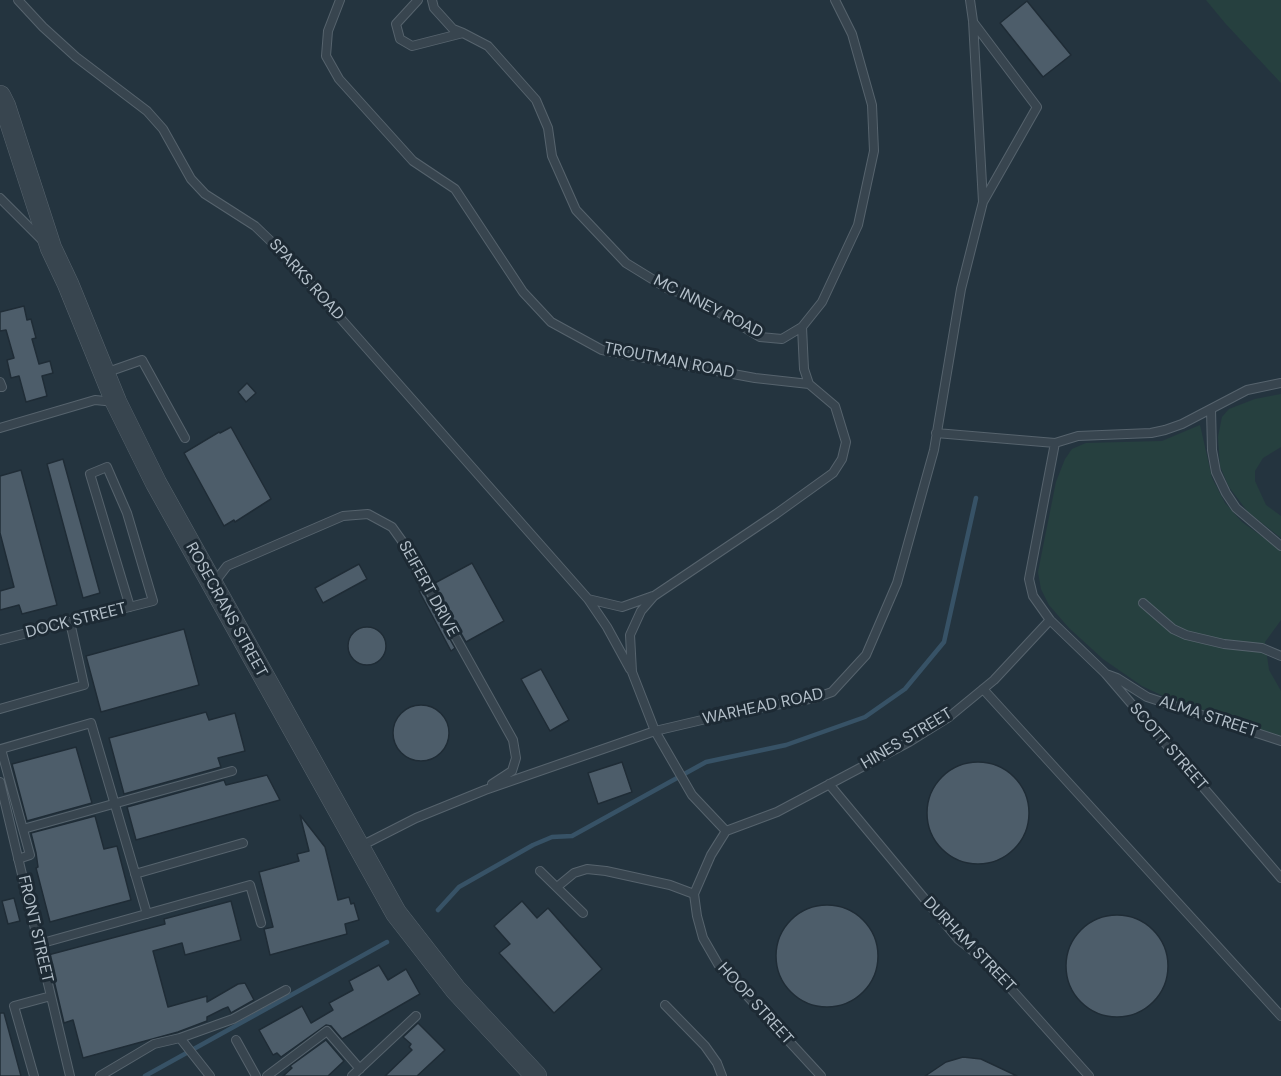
<!DOCTYPE html>
<html>
<head>
<meta charset="utf-8">
<style>
  body { margin:0 }
  canvas { display:block; background:#24343f }
</style>
</head>
<body>
<canvas width="1281" height="1076"></canvas>
<script>
const c = document.querySelector('canvas').getContext('2d');
c.lineJoin = 'round';
function paint(path, color) { c.fillStyle = color; c.fill(path, 'evenodd'); }
const toPath = rows => new Path2D(rows.map(r => 'M' + r).join(''));
function strokePath(path, color, width, dash) { c.strokeStyle = color; c.lineWidth = width; c.lineCap = dash ? 'butt' : 'round'; c.setLineDash(dash || []); c.stroke(path); }
function write(font, color, halo, rows, align = 'center') {
  c.font = font + ' "DM Sans",sans-serif'; c.lineWidth = 6; c.setLineDash([]); c.textBaseline = 'middle'; c.strokeStyle = halo; c.fillStyle = color; for (const [text, x, y, turn = 0] of rows) {
    c.save(); c.translate(x, y); c.rotate((+turn || 0) * Math.PI / 180); c.textAlign = isNaN(turn) ? turn : align; if (halo) c.strokeText(text, 0, 0); c.fillText(text, 0, 0); c.restore();
  }
}
const green = toPath([
  [1206,0,1281,0,1281,83,1225,23],
  [1281,394,1281,447,1263,458,1255,471,1255,481,1266,505,1281,516,1281,538,1248,512,1229,487,1220,466,1218,437,1222,417,1229,409,1255,399],
  [1200,425,1212,478,1225,503,1242,522,1281,550,1281,620,1265,642,1269,670,1281,691,1281,737,1178,703,1142,686,1103,659,1069,628,1049,605,1041,589,1038,572,1056,482,1065,459,1072,449,1086,443,1162,441]
]);
const stream = toPath([
  [438,910,459,887,533,845,552,837,572,836,706,762,786,745,865,717,905,689,944,642,976,498],
  [145,1076,387,942]
]);
const building = toPath([
  [1027,1,1071,55,1043,77,1000,23,1027,1],
  [24,306,27,320,31,319,36,338,32,339,39,364,50,361,53,373,42,376,47,396,26,402,19,376,11,378,7,360,14,358,6,330,0,331,0,312,24,306],
  [247,383,256,393,246,402,238,392,247,383],
  [231,427,271,499,235,522,234,520,224,526,184,453,219,432,220,433,231,427],
  [63,459,100,593,83,598,47,464,63,459],
  [21,470,57,605,22,614,19,605,0,610,0,591,14,587,0,533,0,476,21,470],
  [472,563,504,621,466,642,433,584,472,563],
  [359,564,367,579,323,603,315,588,359,564],
  [422,590,455,648,451,651,419,591,422,590],
  '348 646a19 19 0 1 1 38 0a19 19 0 1 1-38 0Z',
  [184,629,199,685,101,712,86,656,184,629],
  [541,669,569,720,550,731,521,679,541,669],
  '393 733a28 28 0 1 1 56 0a28 28 0 1 1-56 0Z',
  [206,712,209,720,235,713,245,751,218,758,221,767,124,794,109,738,206,712],
  [76,747,92,803,27,821,12,764,76,747],
  '927 813a51 51 0 1 1 102 0a51 51 0 1 1-102 0Z',
  [622,762,632,792,598,804,588,773,622,762],
  [267,775,280,800,136,840,127,807,224,780,226,785,267,775],
  [300,815,325,847,338,900,349,897,351,904,354,903,359,920,345,924,347,934,270,955,264,929,273,927,259,872,299,861,297,854,309,851,300,815],
  [95,816,104,849,117,846,131,900,50,922,36,868,38,867,36,853,31,833,95,816],
  [14,898,20,921,8,924,2,901,14,898],
  [231,901,241,940,185,955,182,943,153,951,168,1007,207,996,207,1002,238,984,245,983,254,1000,231,1013,228,1007,223,1009,207,1017,207,1021,178,1032,83,1058,73,1020,64,1023,48,955,165,924,164,919,231,901],
  [522,901,537,918,548,908,602,969,554,1013,499,953,510,944,494,926,522,901],
  '776 956a51 51 0 1 1 102 0a51 51 0 1 1-102 0Z',
  '1066 966a51 51 0 1 1 102 0a51 51 0 1 1-102 0Z',
  [379,965,388,980,406,969,420,994,342,1039,331,1026,326,1025,281,1057,277,1053,273,1055,259,1030,302,1006,311,1023,333,1010,329,1003,353,990,349,981,379,965],
  [0,1013,4,1013,21,1076,0,1076,0,1013],
  [418,1023,445,1050,417,1076,385,1076,412,1050,409,1047,411,1044,403,1037,418,1023],
  [326,1040,344,1061,328,1076,283,1076,292,1068,290,1066,326,1040],
  [963,1057,981,1059,1017,1076,925,1076,946,1062,963,1057]
]);
const service = toPath([
  [18,0,43,27,76,57,147,111,163,129,191,179,205,194,255,226,282,252,588,599,622,607,653,596],
  [340,0,328,31,326,56,339,79,413,161,455,189,523,292,551,322,602,350,755,378,809,384,835,406,846,442,842,459,833,473,776,514,654,596,641,611,630,635,632,672,655,731,692,795,726,831],
  [418,0,396,24,400,39,412,46,463,33,488,46,536,100,548,128,552,156,576,210,626,263,670,290,690,295,760,337,782,339,802,327,822,302,858,225,874,151,872,105,852,34,835,0],
  [432,0,434,8,453,29,463,33],
  [973,22,1037,107,983,202],
  [0,198,42,240],
  [802,327,804,369,809,384],
  [105,373,142,360,185,438],
  [0,382,2,387,0,387],
  [1281,383,1247,390,1182,424,1165,430,1151,433,1078,436,1055,443,1029,579,1033,596,1050,620,1105,673,1281,878],
  [1211,409,1212,450,1216,472,1226,493,1236,508,1281,546],
  [0,428,95,400,115,402],
  [936,433,1055,443],
  [214,583,227,566,343,516,368,514,392,527,402,541,513,740,516,758,512,771,492,784],
  [588,599,607,627,630,669],
  [1143,603,1173,629,1186,635,1224,644,1262,648,1281,656],
  [0,640,153,601,127,513,107,467,90,474,130,607],
  [1106,674,1117,678,1147,697,1281,741],
  [983,689,1281,1016],
  [0,709,84,685,70,622],
  [0,782,70,1076],
  [829,784,958,939,987,962,1089,1076],
  [23,829,232,771],
  [359,847,416,818,485,790,655,731,736,712,815,698,832,692,866,655,897,583,934,450,961,289,983,202,973,21,970,0],
  [18,859,30,855,1,749,91,723,147,914],
  [540,871,583,913],
  [135,874,243,843],
  [557,887,574,873,587,869,606,871,670,885,694,894],
  [39,944,250,885,261,923],
  [665,1005,705,1046,717,1063,722,1076],
  [180,1038,233,1019,286,990],
  [236,1040,256,1076],
  [34,1076,14,1006,51,996],
  [100,1076,154,1044,180,1038,210,1076],
  [267,1076,327,1031,360,1069],
  [352,1076,416,1016],
  [821,1076,718,964,703,938,697,916,694,894,711,855,726,831,777,812,909,742,949,717,994,680,1050,620]
]);
const tertiary = toPath([
  [0,96,5,106,51,248,68,284,116,402,156,483,396,913,456,990,536,1076]
]);
const streetNames = [
  ["SPARKS ROAD",306,280,48],
  ["MC INNEY ROAD",708,307,27],
  ["TROUTMAN ROAD",669,361,11],
  ["SEIFERT DRIVE",428,589,61],
  ["ROSECRANS STREET",226,610,61],
  ["DOCK STREET",76,621,-14],
  ["WARHEAD ROAD",763,707,-12],
  ["ALMA STREET",1208,717,18],
  ["HINES STREET",907,739,-31],
  ["SCOTT STREET",1168,747,49],
  ["FRONT STREET",35,929,77],
  ["DURHAM STREET",969,945,46],
  ["HOOP STREET",755,1004,48]
];
paint(green, '#26403f');
strokePath(stream, '#375266', 4.5);
paint(building, '#4d5d6a');
strokePath(building, '#1f2c36', 1.5);
strokePath(service, '#56636d', 10);
strokePath(tertiary, '#56636d', 22);
strokePath(service, '#38454f', 8);
strokePath(tertiary, '#38454f', 21);
write('16px', '#b4c0ca', '#1d2a34', streetNames);
</script>
</body>
</html>
